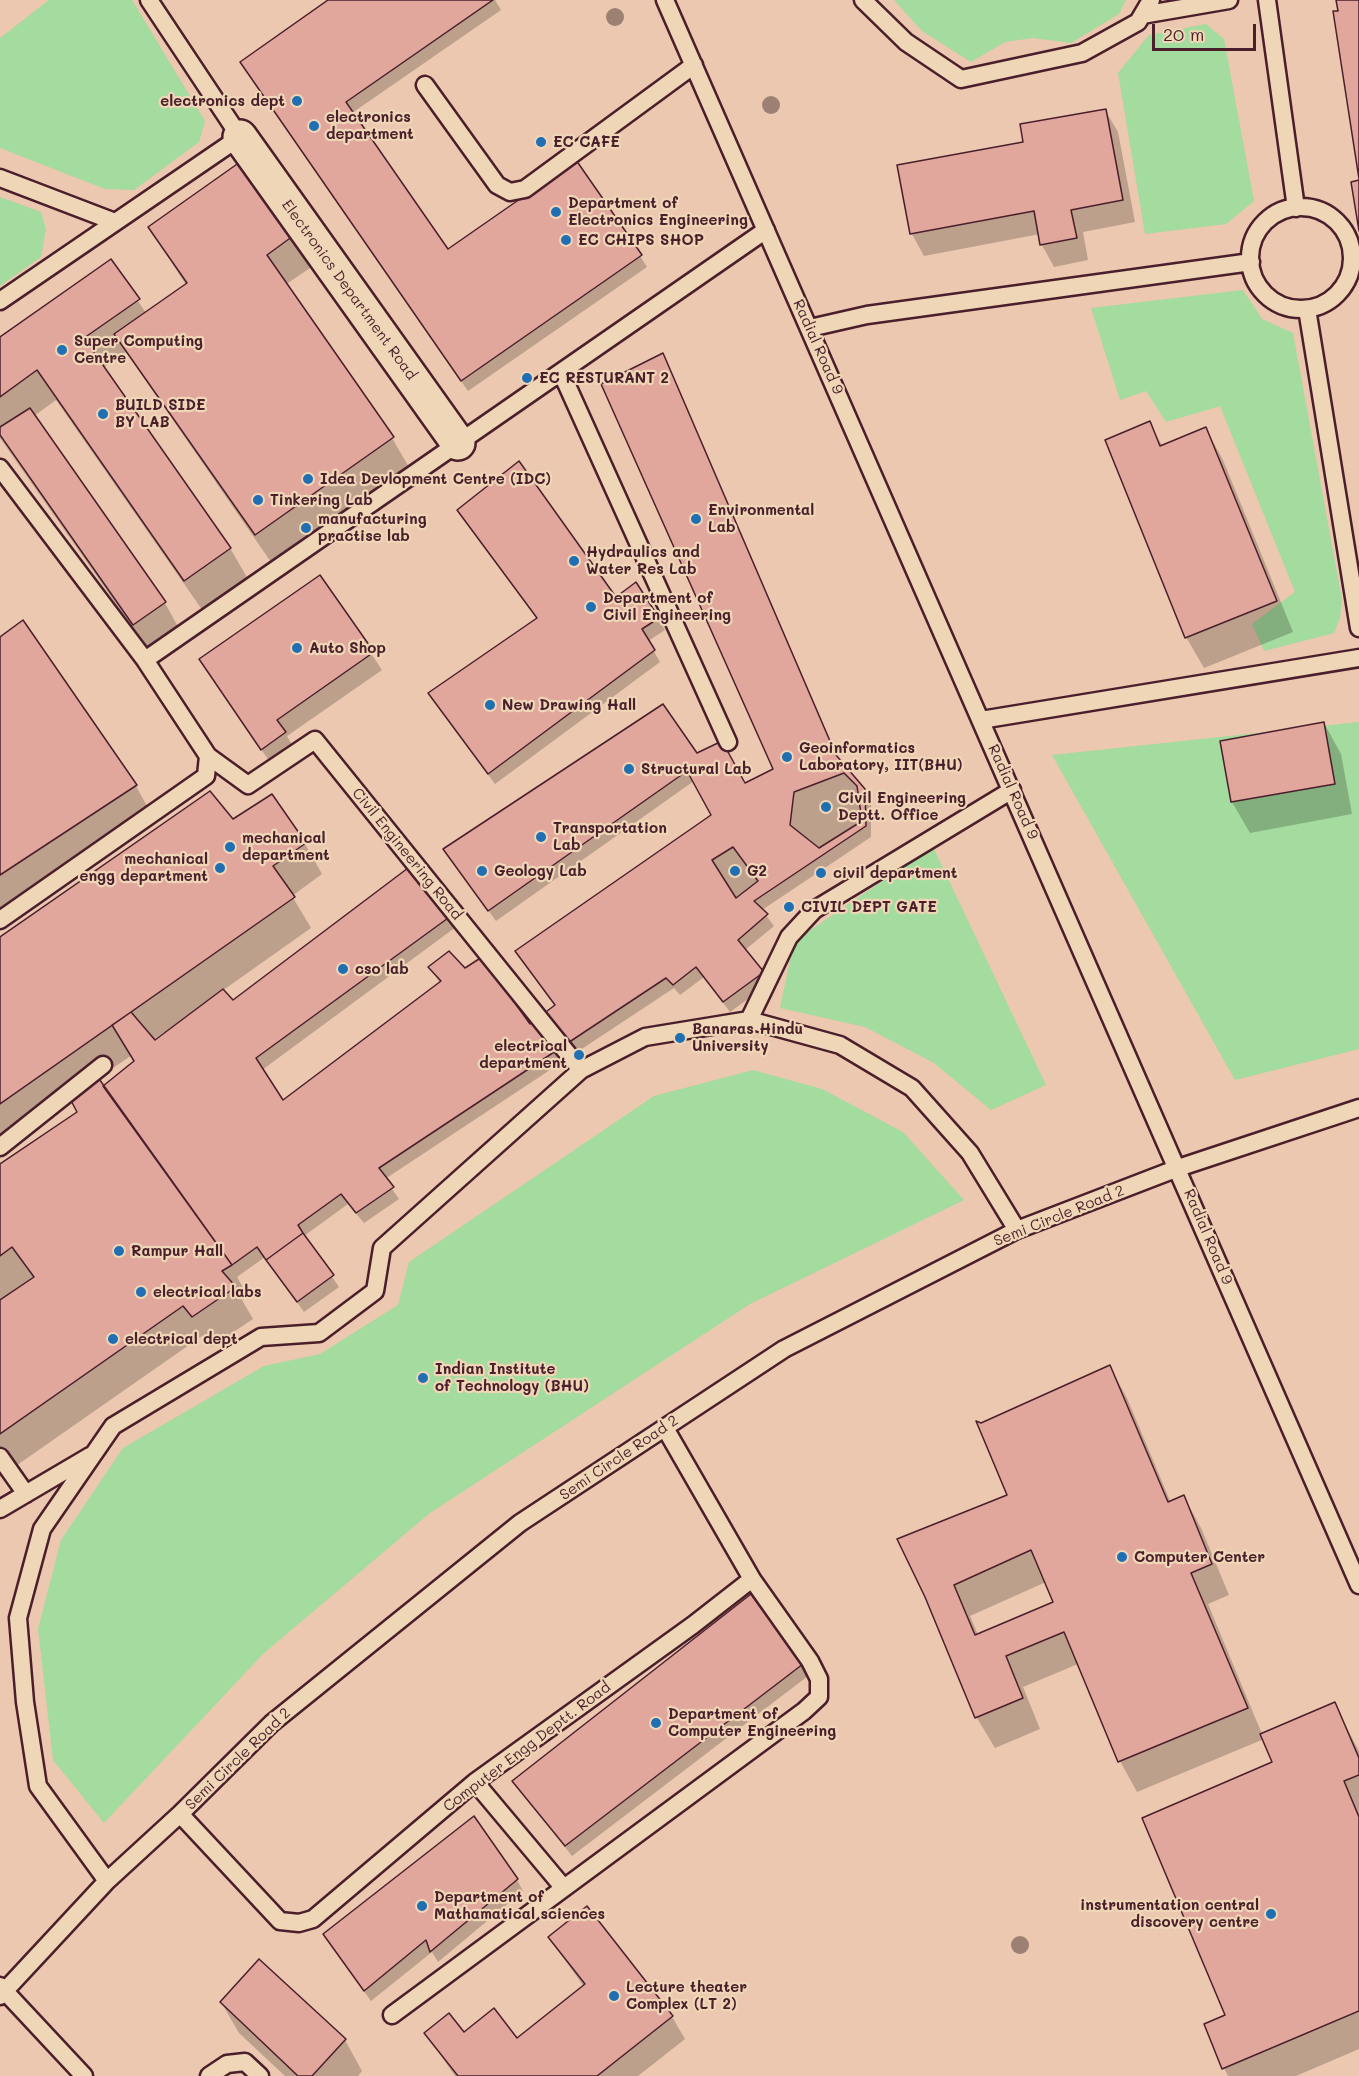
<!DOCTYPE html>
<html>
<head>
<meta charset="utf-8">
<style>
  body { margin:0 }
  #map { position:relative; width:1359px; height:2076px; overflow:hidden; background:#efd6b7; font-family:Mali,sans-serif }
  canvas { display:block }
  .scale { position:absolute; left:1152px; top:24px; width:104px; height:27px; box-sizing:border-box; border:3px solid #4a1f2b; border-top:0; padding-left:8px; font-size:18px; line-height:21px; white-space:nowrap; color:#4a1f2b; -webkit-text-stroke:4px #efd6b7; paint-order:stroke }
</style>
</head>
<body>
<div id="map">
<canvas width="1359" height="2076"></canvas>
<div class="scale">20 m</div>
</div>
<script>
const c = document.querySelector('canvas').getContext('2d');
c.lineJoin = 'round';
function paint(path, color) { c.fillStyle = color; c.fill(path, 'evenodd'); }
const toPath = rows => new Path2D(rows.map(r => 'M' + r).join(''));
function strokePath(path, color, width, dash) { c.strokeStyle = color; c.lineWidth = width; c.lineCap = dash ? 'butt' : 'round'; c.setLineDash(dash || []); c.stroke(path); }
function write(font, color, halo, rows, align = 'center') {
  c.font = font + ' Mali,sans-serif'; c.lineWidth = 4.5; c.setLineDash([]); c.textBaseline = 'middle'; c.strokeStyle = halo; c.fillStyle = color; for (const [text, x, y, turn = 0] of rows) {
    c.save(); c.translate(x, y); c.rotate((+turn || 0) * Math.PI / 180); c.textAlign = isNaN(turn) ? turn : align; if (halo) c.strokeText(text, 0, 0); c.fillText(text, 0, 0); c.restore();
  }
}
const built = toPath([
  [0,0,1359,0,1359,2076,0,2076]
]);
const green = toPath([
  [49,0,132,0,205,121,199,142,134,190,105,189,0,148,0,38],
  [894,0,1126,0,1119,14,1071,43,1033,38,1005,42,971,62,922,31],
  [1206,24,1224,39,1254,201,1226,224,1145,234,1118,73,1149,35],
  [0,197,41,212,46,229,41,257,0,286],
  [1243,290,1262,319,1293,333,1342,600,1340,618,1334,633,1264,651,1252,624,1295,592,1220,406,1166,422,1146,391,1120,400,1091,308],
  [1359,722,1359,1049,1235,1080,1052,755],
  [933,847,1046,1085,991,1110,934,1063,865,1027,780,1008,794,941],
  [753,1070,822,1089,903,1132,964,1200,750,1304,430,1513,264,1653,104,1823,53,1760,38,1629,61,1540,123,1448,264,1366,320,1354,398,1305,409,1262,654,1096]
]);
const shadow = toPath([
  [331,0,495,0,501,10,352,113,448,251,640,256,647,267,468,391,248,73],
  [1105,110,1118,132,1135,222,1083,232,1088,260,1054,267,1042,245,1040,234,924,256,912,234,1025,143],
  [150,228,292,237,310,268,285,285,392,438,410,469,273,565,126,352,103,368,230,548,248,579,203,611,56,400,34,416,165,603,182,634,152,655,0,438,0,339,111,261,146,313,186,285],
  [669,366,839,760,871,801,871,837,762,910,774,926,745,950,769,984,730,1012,704,977,680,995,674,988,385,1179,399,1199,364,1223,348,1204,304,1236,339,1287,304,1312,265,1257,237,1277,248,1296,242,1300,253,1319,211,1347,202,1336,0,1477,0,1165,79,1113,71,1097,0,1147,0,937,210,793,232,821,305,844,322,874,292,896,311,928,222,991,233,1002,415,864,460,924,262,1070,283,1102,440,983,430,968,465,970,530,1026,556,1006,517,951,713,816,694,781,496,921,445,850,697,755,745,785,775,769],
  [164,1032,166,1034,155,1042,153,1040],
  [132,1055,136,1062,104,1088,97,1079],
  [1149,423,1163,447,1206,429,1223,460,1293,632,1204,668,1186,637],
  [465,521,616,599,636,584,665,630,648,641,660,662,495,784,437,705,538,620],
  [320,577,382,670,287,736,295,750,272,765,211,676],
  [23,623,136,786,153,817,0,917,0,638],
  [1324,723,1341,754,1352,814,1250,833,1232,802],
  [1110,1367,1127,1398,1171,1503,1184,1497,1201,1528,1229,1595,1208,1604,1262,1734,1334,1704,1359,1751,1359,2049,1296,2076,1228,2076,1224,2068,1274,1763,1264,1739,1137,1792,1120,1761,1078,1664,1023,1687,1040,1729,995,1748,977,1718,927,1597,1009,1496,981,1424],
  [1046,1582,1055,1603,978,1635,970,1616],
  [751,1596,808,1676,572,1856,514,1782],
  [517,1880,523,1891,438,1962,432,1952,371,2001,332,1946],
  [587,1908,672,2017,685,2039,638,2076,455,2076,426,2033,517,2040,584,1987,549,1937],
  [221,2002,345,2040,362,2071,358,2076,285,2076,239,2033]
]);
const building = toPath([
  [328,0,493,0,346,102,448,249,576,160,642,255,461,381,240,62,328,0],
  [1336,0,1359,0,1359,179,1333,11,1338,11,1336,0],
  [1106,109,1123,200,1071,210,1077,238,1040,245,1034,211,910,234,897,165,1023,142,1020,124,1106,109],
  [240,162,293,236,267,255,394,437,255,535,114,334,187,283,148,227,240,162],
  [1359,180,1359,231,1351,182,1359,180],
  [111,259,140,299,84,338,231,548,184,581,37,370,0,397,0,337,111,259],
  [663,353,836,755,865,789,866,826,754,901,768,914,738,940,764,972,723,1002,696,967,673,985,666,978,379,1168,394,1187,356,1213,341,1194,298,1225,303,1233,266,1260,257,1247,232,1265,103,1086,134,1061,112,1025,131,1012,155,1040,223,989,233,1000,416,862,455,913,256,1058,283,1100,441,981,428,967,449,951,465,968,482,957,530,1024,555,1005,515,951,711,815,687,771,488,911,443,849,663,704,697,753,722,741,745,783,773,769,601,384,663,353],
  [30,408,166,602,133,625,0,435,0,427,30,408],
  [1150,421,1160,446,1206,427,1277,601,1185,638,1105,440,1150,421],
  [519,461,616,597,636,582,659,618,642,629,655,650,488,774,428,693,537,618,457,510,519,461],
  [320,575,374,652,277,720,286,732,261,750,199,659,320,575],
  [23,620,137,785,0,875,0,637,23,620],
  [1324,722,1335,784,1231,802,1220,741,1324,722],
  [844,773,857,786,862,821,819,848,790,825,794,792,844,773],
  [210,791,233,819,272,794,306,843,273,866,295,897,0,1104,0,937,210,791],
  [733,847,758,881,736,898,712,860,733,847],
  [97,1076,232,1265,222,1271,236,1287,192,1317,183,1306,0,1434,0,1300,34,1277,12,1247,0,1256,0,1164,77,1112,68,1095,97,1076],
  [303,1233,334,1275,297,1302,266,1260,303,1233],
  [1110,1365,1168,1502,1184,1495,1212,1564,1191,1573,1248,1708,1118,1762,1064,1632,1006,1656,1023,1698,975,1718,925,1597,897,1539,1007,1495,976,1421,981,1423,1110,1365],
  [1031,1550,1053,1602,975,1635,954,1585,1031,1550],
  [751,1594,803,1664,565,1846,512,1781,751,1594],
  [1335,1702,1359,1758,1359,1775,1344,1781,1359,1817,1359,2011,1222,2069,1204,2024,1225,2015,1142,1818,1272,1762,1260,1734,1335,1702],
  [474,1816,518,1879,430,1952,426,1940,364,1991,323,1934,474,1816],
  [587,1906,673,2016,597,2076,458,2076,424,2033,449,2013,464,2032,494,2008,517,2038,585,1984,548,1937,587,1906],
  [259,1959,346,2039,312,2076,298,2076,220,2002,259,1959]
]);
const service = toPath([
  [665,0,1359,1585],
  [863,0,906,42,961,79,1082,53,1138,22,1151,0],
  [1267,0,1296,208],
  [1142,15,1229,0],
  [425,85,497,185,510,192,525,189,694,65],
  [0,178,115,222],
  '1250 258a51 51 0 1 1 102 0a51 51 0 1 1-102 0Z',
  [0,301,240,137,149,0],
  [1307,309,1359,628],
  [810,328,867,315,1251,262],
  [561,372,728,742],
  [0,468,145,660,208,756,206,776,0,920],
  [145,660,766,230],
  [981,720,1359,658],
  [208,756,248,785,315,740,581,1070],
  [749,1020,789,937,814,910,1012,790],
  [0,1147,103,1065],
  [0,1457,26,1494],
  [0,1509,90,1456],
  [475,1782,563,1887],
  [180,1814,280,1921,299,1923,313,1919,475,1782,693,1625,752,1579,665,1428],
  [107,1881,38,1786,25,1702,18,1618,42,1529,113,1426,261,1337,319,1333,375,1291,382,1248,581,1070,645,1037,749,1020,840,1045,912,1088,970,1153,1017,1230],
  [0,1986,84,2076],
  [0,1996,107,1881,180,1814,272,1723,520,1523,784,1349,1017,1230,1178,1168,1359,1108],
  [392,2015,804,1711,819,1697,819,1679,810,1661,752,1579],
  [209,2076,227,2064,245,2062,260,2076]
]);
const minor = toPath([
  [240,137,458,443]
]);
const trees = [
  [615,17],
  [771,105],
  [1020,1945]
];
const markers = [
  [297,101,6,"#1f6fb2"],
  [314,126,6,"#1f6fb2"],
  [541,142,6,"#1f6fb2"],
  [556,212,6,"#1f6fb2"],
  [566,240,6,"#1f6fb2"],
  [62,350,6,"#1f6fb2"],
  [527,378,6,"#1f6fb2"],
  [103,414,6,"#1f6fb2"],
  [308,479,6,"#1f6fb2"],
  [258,500,6,"#1f6fb2"],
  [696,519,6,"#1f6fb2"],
  [306,528,6,"#1f6fb2"],
  [574,561,6,"#1f6fb2"],
  [591,607,6,"#1f6fb2"],
  [297,648,6,"#1f6fb2"],
  [490,705,6,"#1f6fb2"],
  [787,757,6,"#1f6fb2"],
  [629,769,6,"#1f6fb2"],
  [826,807,6,"#1f6fb2"],
  [541,837,6,"#1f6fb2"],
  [230,847,6,"#1f6fb2"],
  [220,868,6,"#1f6fb2"],
  [482,871,6,"#1f6fb2"],
  [735,871,6,"#1f6fb2"],
  [821,873,6,"#1f6fb2"],
  [789,907,6,"#1f6fb2"],
  [343,969,6,"#1f6fb2"],
  [680,1038,6,"#1f6fb2"],
  [579,1055,6,"#1f6fb2"],
  [119,1251,6,"#1f6fb2"],
  [141,1292,6,"#1f6fb2"],
  [113,1339,6,"#1f6fb2"],
  [423,1378,6,"#1f6fb2"],
  [1122,1557,6,"#1f6fb2"],
  [656,1723,6,"#1f6fb2"],
  [422,1906,6,"#1f6fb2"],
  [1271,1914,6,"#1f6fb2"],
  [614,1996,6,"#1f6fb2"]
];
const poiNames = [
  ["electronics dept",285,101,"right"],
  ["electronics",326,117],
  ["department",326,134],
  ["EC CAFE",553,142],
  ["Department of",568,203],
  ["Electronics Engineering",568,220],
  ["EC CHIPS SHOP",578,240],
  ["Super Computing",74,341],
  ["Centre",74,358],
  ["EC RESTURANT 2",539,378],
  ["BUILD SIDE",115,405],
  ["BY LAB",115,422],
  ["Idea Devlopment Centre (IDC)",320,479],
  ["Tinkering Lab",270,500],
  ["Environmental",708,510],
  ["Lab",708,527],
  ["manufacturing",318,519],
  ["practise lab",318,536],
  ["Hydraulics and",586,552],
  ["Water Res Lab",586,569],
  ["Department of",603,598],
  ["Civil Engineering",603,615],
  ["Auto Shop",309,648],
  ["New Drawing Hall",502,705],
  ["Geoinformatics",799,748],
  ["Laboratory, IIT(BHU)",799,765],
  ["Structural Lab",641,769],
  ["Civil Engineering",838,798],
  ["Deptt. Office",838,815],
  ["Transportation",553,828],
  ["Lab",553,845],
  ["mechanical",242,838],
  ["department",242,855],
  ["mechanical",208,859,"right"],
  ["engg department",208,876,"right"],
  ["Geology Lab",494,871],
  ["G2",747,871],
  ["civil department",833,873],
  ["CIVIL DEPT GATE",801,907],
  ["cso lab",355,969],
  ["Banaras Hindu",692,1029],
  ["University",692,1046],
  ["electrical",567,1046,"right"],
  ["department",567,1063,"right"],
  ["Rampur Hall",131,1251],
  ["electrical labs",153,1292],
  ["electrical dept",125,1339],
  ["Indian Institute",435,1369],
  ["of Technology (BHU)",435,1386],
  ["Computer Center",1134,1557],
  ["Department of",668,1714],
  ["Computer Engineering",668,1731],
  ["Department of",434,1897],
  ["Mathamatical sciences",434,1914],
  ["instrumentation central",1259,1905,"right"],
  ["discovery centre",1259,1922,"right"],
  ["Lecture theater",626,1987],
  ["Complex (LT 2)",626,2004]
];
const streetNames = [
  ["Electronics Department Road",349,290,54],
  ["Radial Road 9",818,347,66],
  ["Radial Road 9",1013,792,66],
  ["Civil Engineering Road",407,854,51],
  ["Semi Circle Road 2",1059,1216,-22],
  ["Radial Road 9",1208,1237,67],
  ["Semi Circle Road 2",619,1458,-34],
  ["Computer Engg Deptt. Road",527,1747,-37],
  ["Semi Circle Road 2",238,1759,-44]
];
paint(built, '#ebc8af');
paint(green, '#a4db9e');
paint(shadow, '#0003');
paint(building, '#e1a79d');
strokePath(building, '#4a1f2b', 1.5);
strokePath(service, '#4a1f2b', 21);
strokePath(minor, '#4a1f2b', 38);
strokePath(service, '#efd6b7', 16);
strokePath(minor, '#efd6b7', 33);
c.fillStyle = '#9c8173';
for (const [x, y] of trees) { c.beginPath(); c.arc(x, y, 9, 0, 2 * Math.PI); c.fill(); }
for (const [x, y, r, color] of markers) { const dot = new Path2D(); dot.arc(x, y, r, 0, 2 * Math.PI); c.fillStyle = color; c.fill(dot); strokePath(dot, '#efd6b7', 2); }
write('bold 15px', '#4a1f2b', '#efd6b7', poiNames, 'left');
write('15px', '#4a1f2b', '#efd6b7', streetNames);
</script>
</body>
</html>
